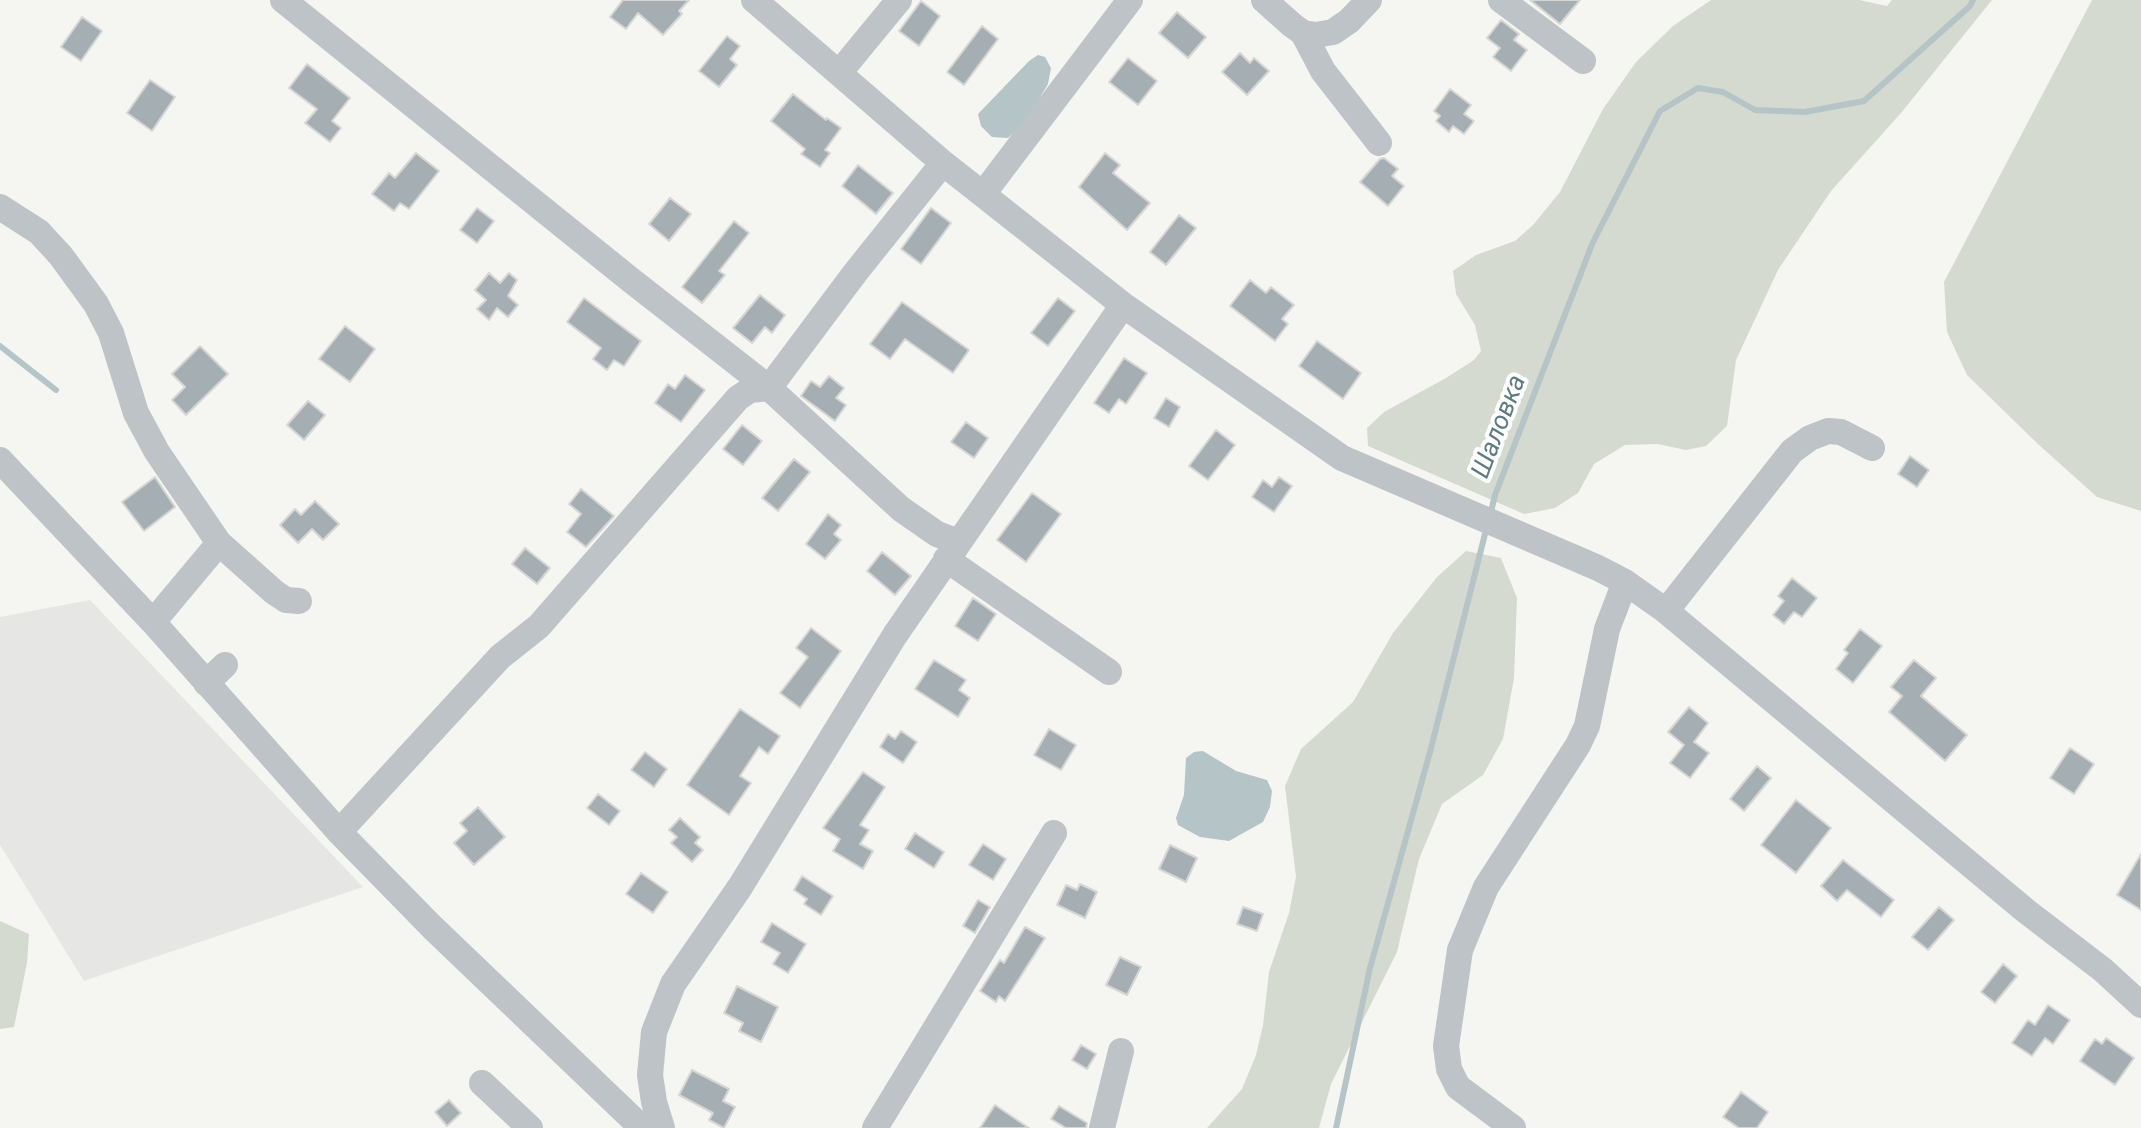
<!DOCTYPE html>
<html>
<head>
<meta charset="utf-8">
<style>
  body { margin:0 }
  canvas { display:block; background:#f5f5f1 }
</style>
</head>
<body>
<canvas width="2141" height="1128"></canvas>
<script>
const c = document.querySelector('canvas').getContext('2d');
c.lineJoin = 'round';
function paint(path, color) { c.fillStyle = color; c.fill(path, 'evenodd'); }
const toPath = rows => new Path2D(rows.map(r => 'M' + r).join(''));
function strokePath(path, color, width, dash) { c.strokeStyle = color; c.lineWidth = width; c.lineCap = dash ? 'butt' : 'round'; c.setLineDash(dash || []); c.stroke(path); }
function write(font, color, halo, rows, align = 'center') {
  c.font = font + ' Roboto,sans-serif'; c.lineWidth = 8; c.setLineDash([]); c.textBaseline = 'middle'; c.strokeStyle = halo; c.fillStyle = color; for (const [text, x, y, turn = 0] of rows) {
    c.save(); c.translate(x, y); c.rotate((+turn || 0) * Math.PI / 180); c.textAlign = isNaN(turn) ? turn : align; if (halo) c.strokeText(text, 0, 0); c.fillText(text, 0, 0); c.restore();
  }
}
const built = toPath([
  [90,600,363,887,84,981,0,845,0,617]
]);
const green = toPath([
  [1711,0,1859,0,1887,6,1892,0,1992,0,1901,113,1831,191,1778,270,1736,360,1727,426,1706,446,1686,450,1658,444,1625,445,1594,464,1578,493,1555,508,1524,514,1368,446,1367,428,1384,412,1446,378,1474,360,1481,351,1475,325,1456,294,1453,271,1476,255,1515,241,1533,225,1560,192,1603,109,1636,62,1673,26],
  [2092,0,2141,0,2141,511,2097,497,2039,445,1967,375,1947,332,1944,282],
  [1466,551,1501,558,1517,598,1514,678,1503,739,1483,775,1442,804,1419,859,1397,952,1331,1084,1319,1128,1207,1128,1242,1089,1256,1055,1263,1025,1269,972,1289,913,1296,877,1285,786,1301,749,1353,702,1393,633,1437,577],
  [0,921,29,934,27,963,14,1027,0,1029]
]);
const water = toPath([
  [1038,55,1045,57,1051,68,1048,84,1026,121,1008,138,992,137,981,126,978,114,1029,61],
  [1203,751,1236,771,1267,780,1272,791,1270,807,1263,822,1229,841,1200,837,1178,825,1176,818,1184,795,1186,758,1194,752]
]);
const stream = toPath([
  [0,346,56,390],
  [1490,516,1495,495,1593,242,1660,111,1698,88,1723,92,1755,110,1805,112,1864,101,1970,6,1973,0],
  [1336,1128,1370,968,1430,752,1487,526]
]);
const building = toPath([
  [623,0,689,0,679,11,682,14,663,35,638,13,626,29,610,17,623,0],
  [1530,0,1580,0,1560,24,1530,0],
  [921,1,940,16,919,46,899,31,921,1],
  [1177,12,1206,37,1188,58,1159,33,1177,12],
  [82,17,102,31,81,61,61,47,82,17],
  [1501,20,1519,34,1514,40,1527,50,1511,71,1493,57,1500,48,1487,38,1501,20],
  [982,26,998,39,964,85,947,72,982,26],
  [727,36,740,46,730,59,737,65,719,87,699,71,727,36],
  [1240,53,1250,63,1254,58,1269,71,1247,95,1222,72,1240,53],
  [1128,58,1157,81,1138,105,1109,82,1128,58],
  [307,64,350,98,332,121,341,128,330,142,305,123,317,109,289,88,307,64],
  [150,80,175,97,152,131,127,113,150,80],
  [1450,89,1471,105,1464,114,1474,121,1464,134,1453,126,1449,132,1436,121,1440,116,1434,111,1450,89],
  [793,94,826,120,827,118,841,128,825,150,830,153,820,167,801,154,805,149,771,121,793,94],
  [416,153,439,171,409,209,400,203,394,211,372,194,389,173,395,178,416,153],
  [1105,153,1120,165,1113,173,1150,203,1127,230,1079,187,1105,153],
  [1384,158,1398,169,1392,176,1404,186,1388,206,1360,182,1380,159,1384,158],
  [858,165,893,193,876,214,842,186,858,165],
  [670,198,691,214,669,241,649,224,670,198],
  [477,208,494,221,477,243,460,230,477,208],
  [931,208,951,223,921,264,901,249,931,208],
  [1179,215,1196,228,1166,265,1150,252,1179,215],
  [734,221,749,233,719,271,725,275,702,303,682,287,734,221],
  [489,273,500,283,509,273,517,280,508,296,518,305,508,317,497,308,489,320,477,309,486,300,475,290,489,273],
  [1250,280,1266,293,1271,287,1294,305,1282,319,1288,324,1275,341,1230,306,1250,280],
  [760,295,785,315,772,333,765,327,752,343,733,328,760,295],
  [584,298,641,341,624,366,614,360,607,370,593,359,601,348,567,322,584,298],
  [1058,298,1075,311,1048,346,1031,333,1058,298],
  [902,302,969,350,953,373,905,339,890,359,870,344,902,302],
  [345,326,375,349,350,382,319,359,345,326],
  [1317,341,1361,373,1343,399,1299,366,1317,341],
  [200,346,228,374,186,415,172,400,185,387,172,374,200,346],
  [1124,358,1147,373,1126,404,1119,399,1109,413,1094,403,1124,358],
  [685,375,705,390,681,422,655,403,668,384,675,389,685,375],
  [829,376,844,388,836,398,846,405,835,421,801,396,811,381,820,387,829,376],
  [1166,398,1180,407,1169,427,1154,418,1166,398],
  [308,401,325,415,304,440,287,425,308,401],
  [966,422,988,438,974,458,951,442,966,422],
  [742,425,762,441,743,465,723,449,742,425],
  [1216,430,1235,445,1208,480,1189,466,1216,430],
  [1910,456,1929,470,1917,487,1898,474,1910,456],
  [794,459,810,472,778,511,762,498,794,459],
  [155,477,175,507,144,531,122,502,155,477],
  [1279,477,1292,486,1274,512,1252,497,1263,480,1272,487,1279,477],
  [581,489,614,516,586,547,567,532,581,514,569,504,581,489],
  [1032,493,1061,514,1026,562,997,540,1032,493],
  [315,501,339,524,323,540,312,529,298,543,280,525,295,509,301,515,315,501],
  [828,514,841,525,834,534,841,540,825,559,806,544,828,514],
  [525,548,550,568,537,584,512,564,525,548],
  [882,552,911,576,895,595,867,571,882,552],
  [1792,578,1817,598,1802,617,1794,612,1784,624,1773,615,1784,601,1778,596,1792,578],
  [973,598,996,614,978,641,955,626,973,598],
  [811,628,841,651,800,708,780,693,808,657,796,648,811,628],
  [1860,629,1882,646,1853,683,1836,669,1848,653,1844,650,1860,629],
  [934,660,966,680,959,690,970,698,958,717,915,689,934,660],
  [1914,660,1936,678,1921,696,1967,735,1945,761,1889,712,1902,696,1891,687,1914,660],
  [1689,707,1708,723,1694,742,1709,753,1690,778,1670,763,1684,745,1668,732,1689,707],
  [740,709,780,736,768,754,759,747,740,776,751,783,729,815,687,785,740,709],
  [1049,729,1076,745,1061,770,1034,755,1049,729],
  [901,731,917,742,903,763,880,747,888,734,895,739,901,731],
  [2070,748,2094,764,2074,794,2050,778,2070,748],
  [645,752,667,769,654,787,631,770,645,752],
  [1757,766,1771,778,1744,811,1730,799,1757,766],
  [863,772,885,787,860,825,869,830,860,844,873,851,863,869,833,851,840,839,823,828,863,772],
  [598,794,620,811,609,825,587,808,598,794],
  [1796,800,1831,828,1796,873,1761,845,1796,800],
  [478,807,505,837,474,865,454,843,467,831,460,823,478,807],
  [680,818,700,837,695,843,703,850,692,862,671,843,677,837,669,830,680,818],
  [915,833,944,852,934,868,905,849,915,833],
  [983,844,1006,859,993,880,969,865,983,844],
  [1170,845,1197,858,1186,882,1159,869,1170,845],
  [2141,854,2141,910,2117,895,2141,854],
  [1843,860,1894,900,1881,917,1847,890,1837,901,1821,886,1843,860],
  [641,873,668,892,653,913,626,894,641,873],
  [802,876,833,896,821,915,804,904,807,899,794,890,802,876],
  [1080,884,1097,892,1085,918,1057,905,1066,885,1077,890,1080,884],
  [978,900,990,907,975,933,963,926,978,900],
  [1243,907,1263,914,1257,931,1237,924,1243,907],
  [1939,907,1954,920,1928,950,1912,937,1939,907],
  [772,923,806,944,788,973,773,964,780,953,761,942,772,923],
  [1025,927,1045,938,1005,1001,999,996,996,1002,980,991,1000,960,1004,963,1025,927],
  [1120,957,1141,967,1127,995,1106,985,1120,957],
  [2003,964,2017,976,1995,1003,1981,992,2003,964],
  [737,986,778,1007,761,1042,739,1031,743,1023,724,1013,737,986],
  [2048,1005,2070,1020,2053,1044,2045,1038,2032,1056,2012,1043,2028,1020,2035,1025,2048,1005],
  [2106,1038,2134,1058,2115,1085,2080,1061,2095,1039,2102,1044,2106,1038],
  [1081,1045,1096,1054,1087,1069,1072,1060,1081,1045],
  [692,1070,729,1089,723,1101,735,1107,724,1128,709,1120,713,1113,679,1095,692,1070],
  [1741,1092,1768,1112,1757,1128,1739,1128,1723,1117,1741,1092],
  [449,1100,461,1113,447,1126,435,1112,449,1100],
  [995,1105,1029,1128,980,1128,995,1105],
  [1059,1106,1087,1123,1086,1128,1066,1128,1051,1119,1059,1106]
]);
const minor = toPath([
  [283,0,632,281,769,388,901,509,937,534,958,542],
  [754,0,943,163,1123,305,1342,458,1598,568,1625,582,1666,611,2026,911,2103,970,2141,1005],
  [1264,0,1292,25,1303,33,1316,35,1333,32,1349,21,1369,0],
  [1501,0,1583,61],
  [1303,33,1323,71,1379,143],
  [839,73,899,0],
  [983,194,1130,0],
  [0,207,39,232,61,256,96,304,111,333,136,413,157,452,219,543,274,592,286,600,299,601],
  [0,460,153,622,339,832,432,927,642,1128],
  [946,559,1109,672],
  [1666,611,1792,451,1810,438,1828,431,1841,432,1872,448],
  [153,622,219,543],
  [206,683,225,665],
  [339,832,500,657,539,626,738,398,750,390,769,388,855,273,943,163],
  [482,1083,530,1128],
  [662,1128,654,1102,650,1075,654,1032,673,984,740,887,895,635,1123,305],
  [875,1128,1054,833],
  [1102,1128,1121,1051],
  [1513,1128,1458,1087,1449,1069,1446,1046,1460,950,1486,887,1578,745,1587,726,1607,629,1625,582]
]);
const waterNames = [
  ["Шаловка",1500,427,-69]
];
paint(built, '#e6e6e5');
paint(green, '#d5dad0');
paint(water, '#b5c4c7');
strokePath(stream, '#b5c4c7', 6);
paint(building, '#a5afb3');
strokePath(building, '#d6d6d4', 2);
strokePath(minor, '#bdc3c6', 26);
write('italic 26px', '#5f7b80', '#fff', waterNames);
</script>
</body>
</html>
